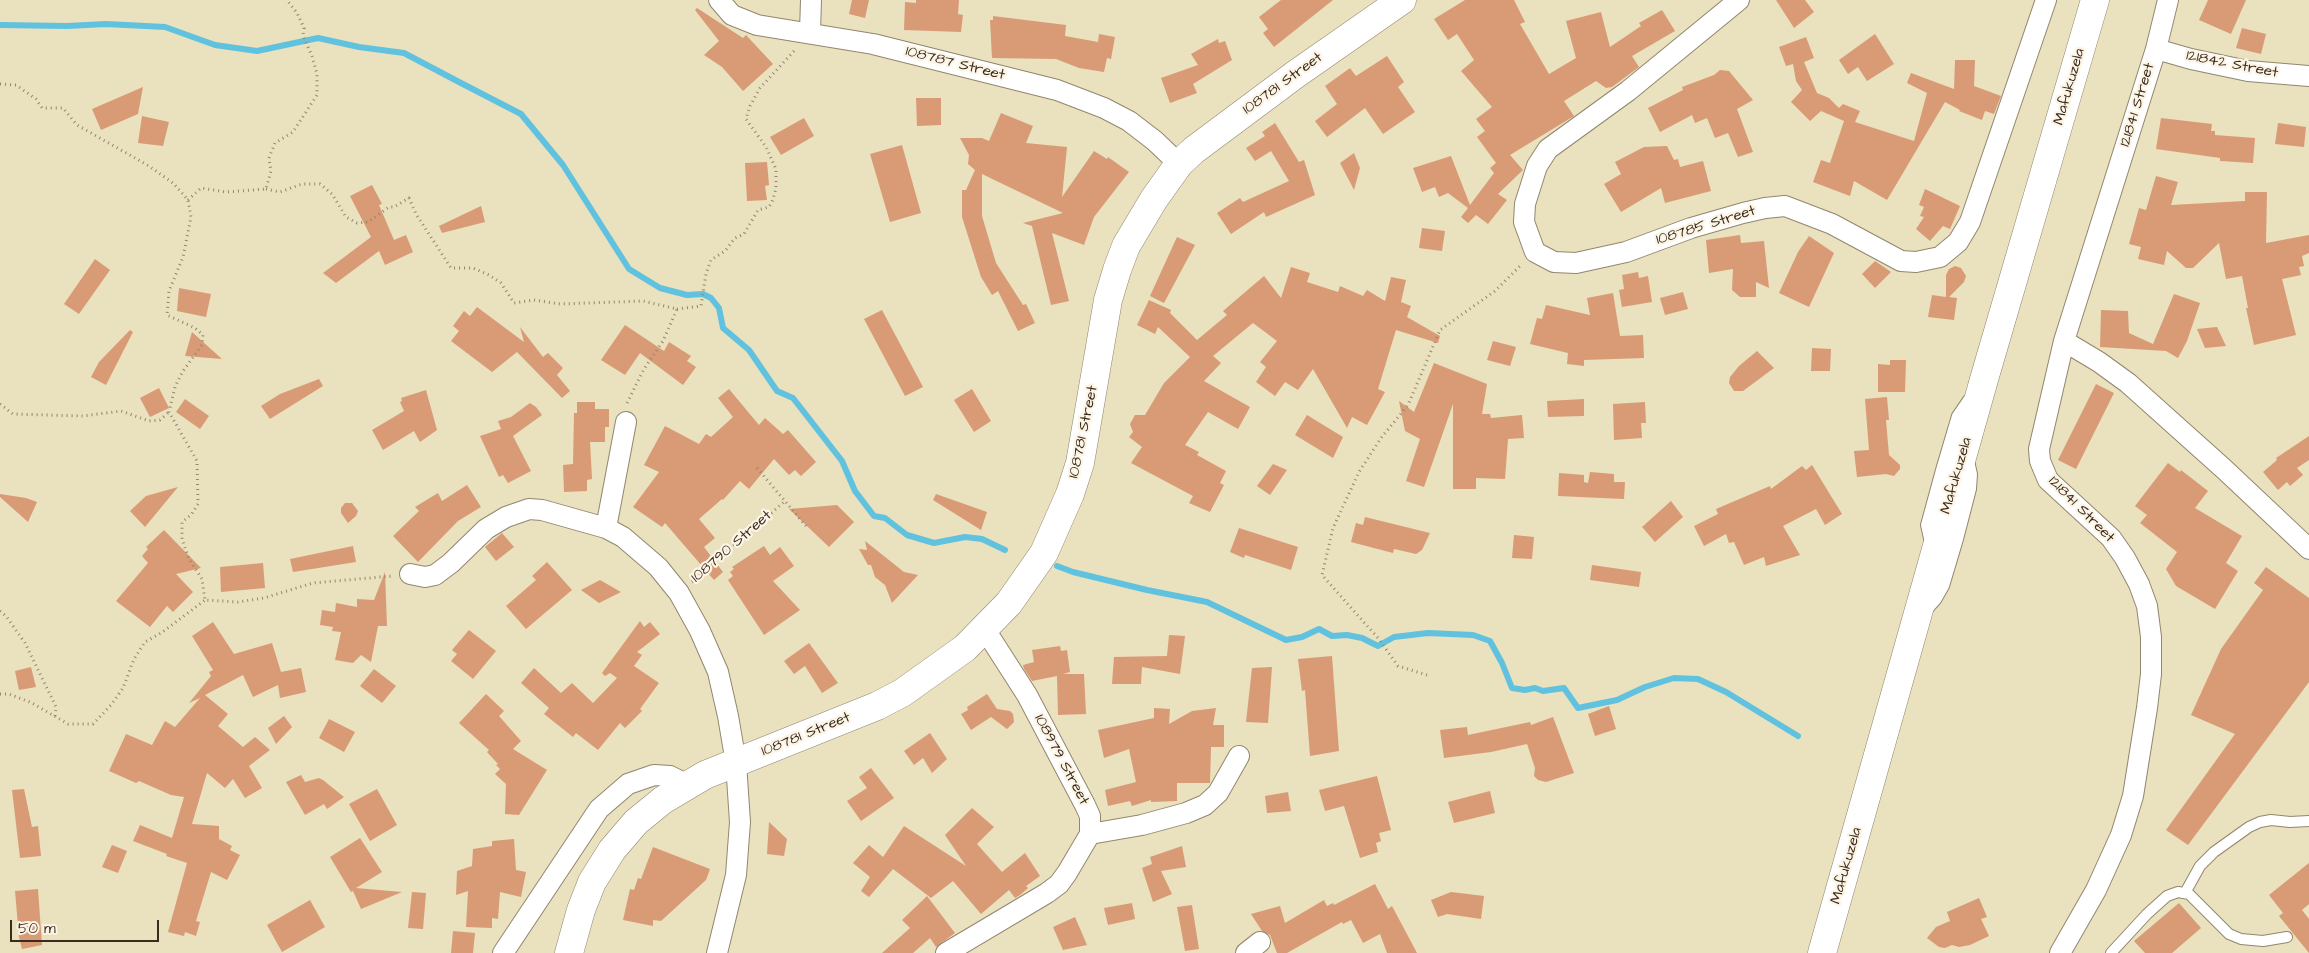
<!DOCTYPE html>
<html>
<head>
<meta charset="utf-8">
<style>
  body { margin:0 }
  #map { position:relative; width:2309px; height:953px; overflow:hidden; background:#eae1be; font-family:"Architects Daughter",sans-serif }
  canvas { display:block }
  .scale { position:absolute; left:10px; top:920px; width:149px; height:22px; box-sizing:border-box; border:2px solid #3b2a1e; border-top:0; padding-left:6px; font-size:15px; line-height:18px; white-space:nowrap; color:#3b2a1e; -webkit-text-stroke:4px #fcf5e5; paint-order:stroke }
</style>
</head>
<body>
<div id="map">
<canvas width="2309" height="953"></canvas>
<div class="scale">50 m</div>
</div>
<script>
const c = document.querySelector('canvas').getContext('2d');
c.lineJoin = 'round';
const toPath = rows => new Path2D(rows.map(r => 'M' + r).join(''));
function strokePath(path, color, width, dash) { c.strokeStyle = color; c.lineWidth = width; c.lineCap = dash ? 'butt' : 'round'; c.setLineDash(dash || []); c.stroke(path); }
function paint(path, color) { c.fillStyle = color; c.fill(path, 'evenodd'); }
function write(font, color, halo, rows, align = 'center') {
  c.font = font + ' "Architects Daughter",sans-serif'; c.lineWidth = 4.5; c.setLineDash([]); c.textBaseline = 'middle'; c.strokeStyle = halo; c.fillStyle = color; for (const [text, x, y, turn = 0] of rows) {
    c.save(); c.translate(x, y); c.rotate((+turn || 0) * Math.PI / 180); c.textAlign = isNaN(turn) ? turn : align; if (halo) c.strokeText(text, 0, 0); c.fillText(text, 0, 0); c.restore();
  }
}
const stream = toPath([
  [0,25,67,26,106,24,165,27,215,45,257,51,318,38,359,47,404,53,459,82,521,114,563,165,629,269,660,288,687,295,703,294,711,298,719,308,723,328,749,350,777,391,793,398,842,461,855,491,874,516,885,518,907,535,934,543,965,537,982,539,1005,550],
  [1057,566,1073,572,1147,590,1207,602,1286,640,1302,637,1319,629,1332,636,1347,635,1362,638,1378,646,1394,637,1428,633,1473,635,1490,641,1502,663,1512,688,1525,690,1535,688,1543,691,1564,688,1578,708,1617,700,1645,687,1674,678,1698,679,1726,692,1798,736]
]);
const building = toPath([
  [852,0,869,0,865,18,849,14],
  [916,0,959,0,958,14,963,15,961,32,904,30,905,2,916,3],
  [1281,0,1333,0,1274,47,1263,33,1268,29,1259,17],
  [1465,0,1514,0,1525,22,1520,24,1549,74,1576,58,1566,21,1601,12,1610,47,1641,26,1639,23,1662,10,1675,31,1632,56,1639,67,1612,87,1606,88,1596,81,1564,101,1574,116,1510,155,1523,170,1498,194,1507,200,1488,224,1476,215,1468,223,1461,217,1468,208,1448,193,1439,197,1435,187,1422,192,1413,168,1451,156,1470,205,1494,173,1490,168,1496,163,1477,137,1485,131,1476,119,1492,107,1461,71,1474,60,1457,34,1448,40,1434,19],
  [1776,0,1805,0,1814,12,1794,28],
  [2208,0,2246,0,2231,34,2199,20],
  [697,8,743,38,746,35,773,64,743,91,722,67,704,55,719,41,695,10],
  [993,16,1066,25,1065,36,1098,42,1099,34,1115,37,1111,59,1107,58,1104,72,1079,68,1056,59,992,58,990,20,993,20],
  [2242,28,2266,34,2261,54,2236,48],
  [1875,34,1894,64,1867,81,1858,67,1848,74,1839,60],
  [1806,37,1814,58,1804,62,1817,93,1829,98,1839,108,1843,104,1860,111,1855,122,1914,141,1927,93,1907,83,1911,73,1954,89,1955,60,1975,60,1974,86,2001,96,1994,114,1985,111,1982,120,1959,111,1960,110,1945,102,1887,200,1854,181,1850,196,1813,182,1821,160,1830,163,1844,121,1821,111,1810,121,1791,102,1802,90,1796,81,1793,64,1786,66,1779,47],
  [1218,39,1219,43,1225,41,1232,60,1193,84,1197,93,1170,103,1161,78,1198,65,1191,54],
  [1387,56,1404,82,1398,87,1415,112,1383,134,1365,108,1327,137,1315,121,1337,104,1325,86,1350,68,1356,76],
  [1720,70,1729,71,1753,100,1737,109,1753,152,1738,157,1728,133,1715,138,1707,118,1695,123,1692,115,1660,132,1648,108,1683,90,1682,87,1714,75],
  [143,87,138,114,101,130,92,109],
  [916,98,941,98,941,125,917,126],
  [1001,113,1033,126,1026,143,1067,147,1062,197,1094,151,1107,159,1108,157,1129,172,1094,217,1084,245,1052,233,1069,301,1051,305,1032,226,1023,223,1063,213,982,174,982,216,996,263,1023,305,1026,304,1035,323,1018,331,998,291,992,295,981,277,962,217,962,190,966,190,975,170,968,164,969,155,960,138,982,138,989,141],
  [142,116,169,122,163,146,138,143],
  [804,118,814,136,781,155,770,137],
  [2161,118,2212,124,2211,131,2215,131,2215,135,2255,138,2253,163,2220,161,2220,158,2156,149],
  [1275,123,1299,162,1304,160,1315,195,1266,217,1264,212,1231,234,1217,213,1240,198,1243,202,1289,181,1271,151,1255,161,1246,148,1265,136,1262,132],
  [2278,123,2306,127,2304,147,2275,144],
  [902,145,921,213,890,222,870,154],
  [1667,146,1674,160,1678,159,1680,167,1703,161,1711,191,1665,203,1661,188,1621,212,1604,184,1621,174,1615,162,1644,147],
  [1354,153,1360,168,1354,190,1340,163],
  [767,162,769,185,765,186,767,200,747,201,745,163],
  [2156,176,2178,182,2171,205,2245,201,2245,192,2267,192,2266,243,2309,235,2309,253,2302,256,2304,266,2299,267,2301,275,2282,279,2296,335,2254,345,2246,308,2248,308,2242,276,2226,279,2219,243,2193,268,2186,268,2167,251,2164,265,2138,259,2141,247,2129,244,2139,208,2146,210],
  [372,185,382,204,379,205,394,240,406,235,413,252,385,265,379,251,336,283,323,273,371,237,350,196],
  [1925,189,1960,206,1950,229,1943,226,1930,241,1916,229,1924,217,1920,216,1924,207,1919,205],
  [481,206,485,222,442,233,439,226],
  [1422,228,1445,231,1442,251,1419,248],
  [1740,235,1741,243,1764,241,1769,288,1756,282,1756,297,1740,297,1732,290,1733,269,1709,273,1706,240],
  [1809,236,1834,253,1809,307,1779,293,1798,252],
  [1177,237,1195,245,1164,303,1150,296],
  [95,259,110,270,79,314,64,304],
  [1875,261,1891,272,1875,288,1862,274],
  [1955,266,1961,268,1966,276,1964,282,1949,297,1957,298,1954,320,1928,317,1932,295,1946,297,1946,275,1949,269],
  [1291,267,1310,273,1307,282,1338,292,1340,286,1363,296,1367,290,1385,301,1391,277,1406,280,1401,302,1411,306,1407,317,1440,336,1438,343,1396,330,1378,389,1385,392,1367,425,1352,417,1347,428,1313,369,1298,390,1285,382,1275,396,1256,382,1266,367,1260,362,1277,341,1253,323,1213,356,1221,363,1204,381,1250,407,1238,429,1208,412,1185,445,1199,452,1197,455,1226,471,1220,483,1224,485,1210,512,1189,503,1193,496,1131,463,1142,447,1129,437,1133,432,1130,424,1135,415,1145,415,1164,383,1190,357,1158,327,1155,334,1137,325,1149,300,1171,310,1170,313,1197,340,1227,315,1223,311,1264,276,1281,298],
  [1638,272,1639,278,1648,276,1652,302,1622,307,1619,290,1624,289,1622,275],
  [179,288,211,294,206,317,177,311],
  [1683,292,1688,309,1665,315,1660,298],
  [1613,293,1620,336,1643,335,1644,358,1584,360,1584,366,1567,364,1568,353,1530,344,1537,318,1542,319,1546,305,1590,315,1587,298],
  [2174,294,2200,303,2187,341,2178,358,2166,351,2100,347,2101,310,2128,311,2129,333,2153,344],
  [477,307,524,342,520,327,543,357,548,353,563,368,557,375,570,391,562,398,517,352,492,372,451,341,459,331,453,326,464,311,470,316],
  [882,310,923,387,905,396,864,319],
  [625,325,664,351,669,342,691,356,687,361,696,367,683,385,640,353,625,375,601,360],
  [2217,327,2226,346,2205,348,2197,329],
  [130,330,133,332,106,385,91,377,99,362],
  [192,332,222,359,185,356],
  [1493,341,1516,347,1510,366,1487,360],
  [1812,348,1831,349,1830,371,1811,371],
  [1757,351,1774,368,1743,391,1734,391,1729,383,1730,377,1739,366],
  [1890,360,1906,360,1905,392,1878,392,1878,364,1890,365],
  [1434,363,1487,384,1482,414,1490,414,1491,418,1522,415,1524,438,1508,439,1505,479,1476,478,1476,489,1453,489,1453,404,1424,487,1406,481,1420,439,1405,431,1399,401,1414,412],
  [319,379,323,386,270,419,261,406,280,394],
  [2096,384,2114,393,2076,469,2058,460],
  [159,388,169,408,150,417,140,398],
  [729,389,759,425,765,418,783,434,788,430,816,462,801,476,795,470,789,475,774,459,749,489,740,481,723,500,722,499,699,519,715,538,704,547,723,572,714,580,665,523,662,527,633,507,659,472,644,465,665,426,699,444,706,434,711,437,733,417,718,398],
  [972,389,991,421,974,432,954,400],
  [426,390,437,430,420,442,414,431,383,450,372,430,404,411,400,402,402,401,401,398],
  [1887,397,1889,420,1886,420,1889,455,1900,465,1900,469,1894,476,1886,474,1857,477,1854,451,1869,450,1865,399],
  [185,399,209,416,200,429,176,412],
  [1584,399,1584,416,1548,417,1547,401],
  [577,402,595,402,595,409,609,409,609,427,605,427,605,442,590,442,592,479,587,480,587,491,564,492,563,465,573,464,574,413,577,413],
  [1645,402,1646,423,1641,423,1642,438,1614,440,1613,404],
  [530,403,536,407,542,415,513,436,531,471,508,483,503,475,499,477,480,436,501,429,498,421,511,417],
  [1307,415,1343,437,1333,458,1295,435],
  [2309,436,2309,460,2297,468,2303,475,2290,486,2287,482,2278,490,2263,472,2277,460,2276,458],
  [2168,463,2180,472,2181,470,2208,491,2195,508,2242,536,2226,563,2238,571,2215,609,2176,586,2166,569,2177,552,2140,523,2147,515,2135,506],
  [1273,464,1287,470,1270,495,1257,486],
  [1812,465,1842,514,1825,525,1816,509,1783,526,1800,555,1766,566,1764,557,1744,565,1734,542,1729,543,1726,534,1704,546,1694,526,1718,514,1716,509,1770,486,1771,489,1802,466,1806,470],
  [1590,472,1614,474,1614,482,1625,482,1624,499,1558,496,1559,473,1584,475,1584,482,1588,483],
  [467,485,481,507,458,521,418,562,393,536,419,511,415,507,438,493,442,501],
  [178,487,145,527,130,511,146,496],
  [0,494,26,498,37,502,28,522,0,497],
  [936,494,987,512,981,530,933,500],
  [1671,501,1683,517,1655,542,1642,527],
  [345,503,352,503,358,511,356,516,348,523,341,513,341,508],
  [837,505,854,522,829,547,789,509],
  [1365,517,1430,533,1422,550,1416,554,1394,549,1393,553,1351,542,1356,523,1363,525],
  [1239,528,1298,547,1291,570,1245,555,1244,558,1230,552],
  [164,530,201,568,176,574,193,592,173,612,167,606,150,627,116,601,148,563,142,556,148,549,146,547],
  [502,533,514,547,496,561,485,547],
  [1514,535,1534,537,1532,559,1512,558],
  [865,541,904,572,918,575,892,603,885,585,875,577,871,565,868,565,859,549,867,550],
  [353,546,356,562,293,572,290,559],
  [764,546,770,555,780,547,794,566,773,581,800,610,764,635,728,580,733,576,730,572,734,569,732,567],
  [547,562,572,590,526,629,506,606,536,580,532,576],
  [263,563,265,588,221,592,220,567],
  [1592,565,1641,572,1639,587,1590,580],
  [2266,567,2309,598,2309,682,2188,845,2166,830,2235,734,2191,715,2221,649,2263,590,2254,583],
  [385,572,387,626,378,626,371,662,361,655,353,663,335,660,341,632,332,631,333,627,320,625,322,610,335,612,336,603,357,607,357,599,374,600],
  [600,580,621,592,599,603,581,590],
  [640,621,644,627,650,622,660,634,637,652,642,655,634,666,659,683,640,709,642,711,625,728,620,723,598,750,576,733,573,737,544,714,549,708,521,683,534,668,561,693,572,683,593,703,617,678,610,673,605,676,602,673],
  [213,622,234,654,272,643,281,672,301,668,306,692,280,698,278,685,253,697,243,675,205,695,228,714,218,726,243,747,255,737,270,750,249,766,262,788,245,798,233,779,225,788,207,773,192,824,219,826,219,839,232,846,230,850,240,855,227,880,211,872,196,921,200,922,196,936,185,932,184,936,168,932,187,863,166,856,167,854,133,841,140,825,172,838,184,797,171,795,139,781,136,783,109,771,126,734,152,745,165,721,175,727,200,698,189,703,211,676,209,672,213,670,192,636],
  [469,630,496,651,473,679,451,661,457,654,452,650],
  [1169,635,1185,636,1180,674,1142,667,1141,684,1112,684,1114,657,1167,656],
  [809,643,838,683,822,693,805,666,794,674,784,661],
  [1060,646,1061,651,1067,650,1070,672,1063,674,1084,674,1086,714,1058,715,1057,676,1032,681,1024,669,1023,665,1034,662,1032,650],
  [1332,656,1339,751,1310,756,1305,690,1302,691,1298,659],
  [31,667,36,687,19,690,15,671],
  [1272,667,1268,723,1246,722,1252,668],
  [374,669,396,686,382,703,360,686],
  [486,694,504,711,499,716,521,741,513,749,547,770,519,815,505,814,506,784,495,774,500,769,496,765,498,764,487,752,489,750,459,723],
  [987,694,997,709,1010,711,1013,714,1014,722,1007,729,991,717,971,730,961,714,968,710,967,707],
  [1609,706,1616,729,1595,736,1588,714],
  [1154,708,1170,709,1169,724,1192,711,1216,708,1213,725,1224,725,1224,747,1211,747,1210,783,1177,783,1177,801,1151,802,1151,800,1132,806,1130,801,1108,806,1105,790,1136,782,1129,749,1104,758,1098,730,1154,718],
  [284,716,292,727,276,744,268,728],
  [1553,717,1574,773,1546,782,1538,780,1534,776,1535,768,1527,744,1491,752,1444,758,1440,730,1467,727,1468,735,1530,722,1531,725],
  [329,719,355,732,344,752,319,738],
  [930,733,947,759,932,773,923,758,914,765,904,751],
  [871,768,894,798,861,821,847,801,867,788,859,777],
  [301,775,305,782,319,778,323,780,344,797,327,809,324,804,305,815,286,782],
  [1377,776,1391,830,1379,833,1381,841,1376,843,1378,852,1360,858,1344,806,1325,811,1319,790],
  [24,789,32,827,38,826,41,856,20,858,12,790],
  [377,789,397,825,370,841,349,804],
  [1490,791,1495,813,1454,823,1448,802],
  [1288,792,1291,811,1267,813,1265,796],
  [972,808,994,827,977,844,1002,872,1025,853,1040,876,1026,886,1028,888,1020,895,1015,898,1009,890,981,914,953,881,931,898,893,869,869,897,861,891,870,877,853,863,869,845,883,857,904,826,966,866,945,835],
  [769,822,787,839,784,856,767,854],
  [360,838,382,872,356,888,402,892,361,909,353,891,351,892,330,857],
  [514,839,516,870,526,872,521,897,500,892,498,919,492,918,492,928,466,927,468,891,456,895,457,871,472,866,473,849,492,846,492,841],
  [112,845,127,851,118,873,102,867],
  [1182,846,1186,867,1161,871,1172,894,1153,902,1142,868,1152,864,1150,857],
  [653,847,710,869,706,880,661,921,653,920,653,926,623,920,630,889,634,890,638,878,641,879],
  [2309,863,2309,904,2302,910,2309,919,2309,953,2279,916,2283,913,2269,895],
  [1375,884,1388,909,1392,906,1417,953,1387,953,1380,934,1363,943,1351,920,1343,924,1342,922,1287,953,1277,953,1270,935,1262,931,1251,914,1280,906,1285,923,1324,900,1327,906,1333,903,1334,905],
  [38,889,42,945,22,949,19,937,15,891],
  [412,892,426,893,423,929,408,928],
  [1451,892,1484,896,1481,919,1447,914,1438,917,1431,900],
  [927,896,955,933,936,947,930,938,913,953,882,953,910,928,902,920],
  [1979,898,1987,917,1981,919,1989,936,1970,945,1959,947,1952,945,1945,948,1939,947,1927,938,1936,927,1950,921,1947,912],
  [310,900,325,927,282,952,267,925],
  [1132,903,1135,919,1108,925,1104,908],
  [2179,903,2201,928,2172,953,2145,953,2134,941],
  [1192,905,1199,949,1185,951,1177,907],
  [1075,917,1087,945,1063,950,1053,927],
  [453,931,475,933,473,953,451,953]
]);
const path = toPath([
  [0,84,16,85,36,99,42,108,63,108,77,125,149,166,173,183,188,200,191,217,183,257,169,291,167,315,195,328,203,335,202,345,183,371,175,387,169,412,197,461,198,504,191,515,182,522,182,539,189,559,202,579,205,600,238,602,264,598,313,583,392,576],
  [266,189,280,192,302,184,320,184,332,194,346,217,357,223,368,222,389,207,394,207,409,198,416,214,451,268,473,268,489,275,501,283,514,303,534,300,560,304,643,301,677,309,663,341,644,369,627,403],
  [188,200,201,188,226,192,266,189,271,171,269,158,275,143,293,132,317,95,317,74,312,56,303,36,304,28,297,13,287,0],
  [677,309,701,306,706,274,711,260,725,251,735,238,744,234,758,210,769,207,772,202,776,189,776,169,766,147,746,119,750,106,760,88,795,50],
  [0,404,13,414,83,416,121,411,149,421,160,420,169,412],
  [757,468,806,526],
  [692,582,785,501],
  [0,611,6,616,25,643,56,707,55,716],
  [1427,675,1398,666,1378,638,1322,575,1333,528,1359,472,1381,438,1408,405,1440,330,1495,291,1522,264],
  [0,694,9,694,32,703,68,724,93,724,111,705,123,688,134,659,145,642,161,633,205,600]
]);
const lane = toPath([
  [1930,543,1926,525,1941,470,1957,416,1968,400],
  [1927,610,1936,600,1944,586,1958,539,1971,489,1972,474,1969,461],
  [2185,893,2200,866,2214,852,2249,827,2260,822,2271,820,2290,822,2309,821],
  [2111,953,2147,914,2167,896,2178,892,2189,894,2229,934,2241,939,2263,941,2287,937]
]);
const street = toPath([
  [719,0,732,15,757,25,873,44,1057,90,1104,108,1129,121,1155,141,1179,164],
  [1739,0,1628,91,1548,149,1537,166,1525,204,1524,222,1535,252,1554,262,1576,263,1626,252,1691,228,1743,213,1765,208,1785,206,1832,224,1901,261,1916,262,1940,257,1958,242,1970,222,2046,0],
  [810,32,811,0],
  [2156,49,2191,59,2248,71,2309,76],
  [2064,341,2099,362,2128,383,2224,469,2309,549],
  [606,528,626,422],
  [410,574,425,577,435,575,451,563,486,529,506,517,529,509,542,510,606,528,623,537,658,567,679,593,700,631,718,672,728,716,736,763,740,822,736,875,717,953],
  [1090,834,1142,825,1186,813,1205,805,1218,793,1239,756],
  [503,953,599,809,628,784,654,775,670,776,688,785],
  [946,953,1047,893,1059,884,1067,873,1090,834,1090,816,1085,805,1027,695,984,628],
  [1246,953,1260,942],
  [2060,953,2096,890,2121,835,2133,796,2147,708,2151,674,2151,637,2147,606,2139,584,2125,558,2111,538,2048,480,2040,461,2039,449,2064,341,2156,49,2168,0]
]);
const secondary = toPath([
  [569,953,581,910,592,882,612,850,636,822,663,800,705,775,877,706,902,693,965,648,1009,603,1044,553,1070,494,1080,463,1108,300,1117,270,1126,246,1154,199,1179,164,1194,150,1296,74,1402,0],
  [1822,953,1985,376,2095,0]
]);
const streetNames = [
  ["108787 Street",955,64,14],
  ["121842 Street",2232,65,11],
  ["108781 Street",1283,84,-36],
  ["Mafukuzela",2070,87,-74],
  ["121841 Street",2138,105,-73],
  ["108785 Street",1706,226,-17],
  ["108781 Street",1084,432,-78],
  ["Mafukuzela",1957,476,-74],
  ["121841 Street",2081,510,45],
  ["108790 Street",732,547,-41],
  ["108781 Street",806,735,-22],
  ["108979 Street",1061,760,62],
  ["Mafukuzela",1847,866,-74]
];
strokePath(stream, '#60c2de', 6);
paint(building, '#d89b76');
strokePath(lane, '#92866e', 12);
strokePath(street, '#92866e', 22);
strokePath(secondary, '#92866e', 29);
strokePath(path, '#92866e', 3, [1, 4]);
strokePath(lane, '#fff', 10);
strokePath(street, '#fff', 20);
strokePath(secondary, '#fff', 28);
write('15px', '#3b2a1e', '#fcf5e5', streetNames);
</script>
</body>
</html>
